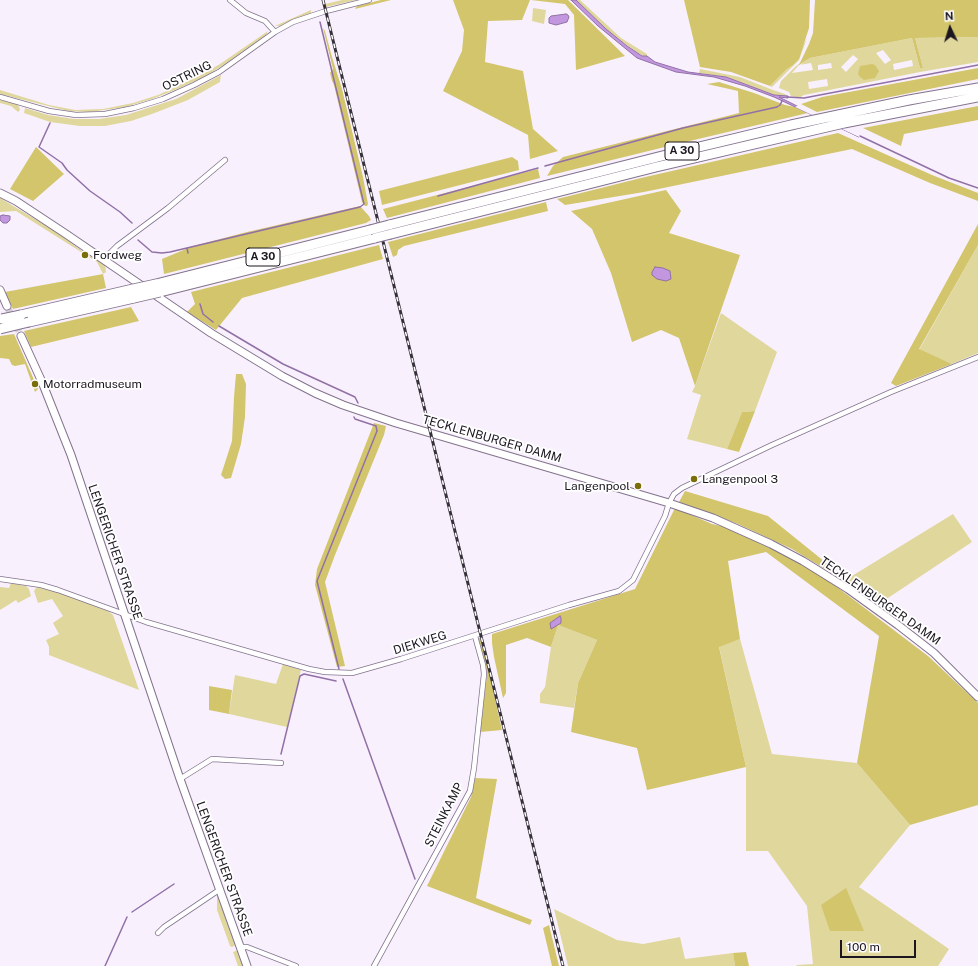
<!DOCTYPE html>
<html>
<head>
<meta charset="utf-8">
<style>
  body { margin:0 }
  #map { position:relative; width:978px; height:966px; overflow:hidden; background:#f8f1fd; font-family:"Public Sans",sans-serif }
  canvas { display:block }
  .north { position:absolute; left:930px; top:8px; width:40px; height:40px; -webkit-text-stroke:3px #fff; paint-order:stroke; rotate:356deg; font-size:11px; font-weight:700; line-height:16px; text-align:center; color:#1c1620 }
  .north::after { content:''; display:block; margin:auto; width:14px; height:18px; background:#1c1620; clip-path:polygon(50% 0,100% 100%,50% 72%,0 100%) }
  .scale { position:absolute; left:840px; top:940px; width:76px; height:18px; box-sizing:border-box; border:2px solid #1c1620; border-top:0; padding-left:5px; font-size:12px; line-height:14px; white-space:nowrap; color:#1c1620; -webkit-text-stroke:3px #fff; paint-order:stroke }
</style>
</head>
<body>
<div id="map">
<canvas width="978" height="966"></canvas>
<div class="north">N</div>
<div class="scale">100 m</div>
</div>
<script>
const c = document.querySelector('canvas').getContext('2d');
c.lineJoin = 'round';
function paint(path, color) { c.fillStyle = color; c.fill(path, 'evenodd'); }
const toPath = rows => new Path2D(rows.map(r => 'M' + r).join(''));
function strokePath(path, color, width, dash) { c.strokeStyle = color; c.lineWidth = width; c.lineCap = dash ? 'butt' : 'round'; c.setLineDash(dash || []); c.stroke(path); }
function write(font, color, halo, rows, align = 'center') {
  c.font = font + ' "Public Sans",sans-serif'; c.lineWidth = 3.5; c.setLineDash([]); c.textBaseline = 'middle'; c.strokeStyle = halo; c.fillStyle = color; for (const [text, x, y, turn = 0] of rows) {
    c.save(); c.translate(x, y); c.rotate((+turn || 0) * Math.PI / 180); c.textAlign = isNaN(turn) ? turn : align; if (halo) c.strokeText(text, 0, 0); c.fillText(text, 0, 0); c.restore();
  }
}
const green = toPath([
  [342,0,356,0,326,7,325,4],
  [576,0,580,0,621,38,647,54,647,56,645,57,638,53,611,34],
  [533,8,546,10,544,24,532,21],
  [311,10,311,13,292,20,280,26,275,26],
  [268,31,266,35,225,64,204,77,175,90,152,99,125,107,90,112,68,111,0,94,0,90,49,105,75,110,103,109,133,103,158,95,201,75,220,64],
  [978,37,978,62,920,72,804,95,799,98,791,96,789,92,779,88,781,81,795,67,800,63,800,65,810,58,912,38,920,68,923,68,915,38],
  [883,50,891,60,885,64,876,53],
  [853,55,858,59,846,72,841,67],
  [912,60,913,66,894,70,893,64],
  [811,63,813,70,792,73,799,65],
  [831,63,832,68,818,70,818,65],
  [827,79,828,86,809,89,808,82],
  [807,38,799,60,772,87,770,86,787,69,792,66],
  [700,69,740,77,773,90,785,94,788,96,774,95,726,77,699,73],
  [221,75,220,82,188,100,152,114,131,121,105,126,80,126,50,122,24,113,25,108,48,115,74,119,99,119,126,115,176,99],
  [0,100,17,104,19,107,20,110,18,112,11,106,0,103],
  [0,198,55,231,86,254,105,264,106,272,103,274,97,262,16,211,0,212],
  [978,245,978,353,952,364,919,350],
  [721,313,777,352,755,411,742,412,727,449,687,439,701,395,692,392,695,386],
  [953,514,972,542,879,604,847,579],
  [11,583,26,586,29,589,31,596,18,603,16,600,0,610,0,587,9,588],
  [38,587,64,594,108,611,113,615,139,690,49,655,49,647,46,640,59,634,53,623,63,616,52,599,38,603,34,591,36,588],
  [558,625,597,640,578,683,574,708,540,703,540,694,545,687,551,647],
  [740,639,772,754,857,763,910,825,859,887,949,949,938,966,796,966,797,965,813,964,807,906,768,851,746,851,746,767,719,646],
  [283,664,301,670,287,727,229,714,235,675,276,684],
  [217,895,219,895,236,945,232,947,230,946,217,910],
  [554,909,617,940,643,944,680,937,685,959,733,953,735,966,568,966],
  [238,950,245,966,238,966,233,952]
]);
const forest = toPath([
  [381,0,391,0,355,9,357,6],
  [453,0,530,0,522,20,488,21,485,62,523,71,533,129,558,151,530,159,528,135,443,91,462,51,464,30],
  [531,0,568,0,625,56,576,70,574,15,565,4],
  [684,0,810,0,809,28,799,59,792,66,787,69,770,86,731,72,700,67],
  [815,0,978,0,978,37,915,38,923,68,920,68,912,38,810,58,799,65,809,44,813,33],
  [323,28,325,31,332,57,342,89,363,177,368,204,367,206,365,206,362,202,334,85,332,81,330,73,333,69],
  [872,64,875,65,879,71,875,78,864,80,860,77,858,74,860,66],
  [978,68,978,79,817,112,801,104,822,97],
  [719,82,754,93,785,105,795,107,808,113,677,144,547,176,553,166,563,157,739,113,738,91,707,84],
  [978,106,978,120,904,134,901,146,863,128],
  [838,133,932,175,978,193,978,201,930,183,852,149,644,192,565,205,557,199,641,178],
  [36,147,64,174,33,201,10,189],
  [512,157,518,161,519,170,382,205,379,191],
  [538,169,540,178,387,218,383,209],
  [666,190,681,211,669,233,740,255,695,386,679,338,661,330,632,342,611,273,592,229,571,211],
  [546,202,548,211,404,246,398,250,397,255,393,257,388,242],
  [360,206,369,216,371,220,366,223,164,274,162,259,193,246,247,232],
  [978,224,978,245,919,349,952,364,896,386,891,383],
  [379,245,383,259,242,298,216,330,187,312,195,304,191,292],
  [103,274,106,288,13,309,5,292],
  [131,307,139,321,31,347,24,331],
  [14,334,38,389,35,392,25,364,15,366,12,365,9,359,0,358,0,336],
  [236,374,242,374,246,384,245,417,241,444,231,478,225,479,221,475,232,441,234,397],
  [755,411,739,452,727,449,742,412],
  [374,423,386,426,384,435,335,555,325,582,345,666,337,667,315,585,317,569],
  [685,491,768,516,835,570,835,575,792,549,768,538,738,524,679,502],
  [675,508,712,524,730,528,757,542,791,558,833,584,928,656,978,703,978,805,910,825,857,763,879,636,766,552,728,561,740,639,719,647,746,767,647,790,637,748,571,732,578,683,597,640,558,625,551,647,527,638,506,645,506,693,503,698,494,657,492,643,492,634,635,589],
  [478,638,480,638,489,672,502,730,480,732,487,675,486,665],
  [209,686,232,690,229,714,209,710],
  [475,778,497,779,476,898,532,920,530,925,427,886,471,797],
  [846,888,864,931,830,931,821,905],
  [549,925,559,966,552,966,543,928],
  [746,952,749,966,735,966,733,953]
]);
const water = toPath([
  [571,0,576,0,606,29,627,46,642,56,647,56,655,62,688,72,726,77,774,95,788,96,788,98,779,97,859,137,774,97,745,86,714,77,676,72,637,58,598,26,571,0],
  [566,14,568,15,569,17,567,22,556,25,549,23,549,18,551,16,566,14],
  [3,215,10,216,10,220,7,223,3,223,0,220,0,216,3,215],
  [655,267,663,268,670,271,671,279,666,281,657,279,652,275,652,272,655,267],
  [560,616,561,618,561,623,551,629,550,623,560,616]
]);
const pier = toPath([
  [799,105,862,134,859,137,795,107]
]);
const stream = toPath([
  [787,97,804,98,978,65],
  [50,123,39,147,62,163,67,170,90,191,120,212,132,223],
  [860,136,949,178,978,188],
  [545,166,683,128,777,107,780,105,782,101],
  [438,196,538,168],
  [138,240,152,252,162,253,170,252,360,207,364,204,320,22],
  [187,248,188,253],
  [200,304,203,314,213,322],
  [219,326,283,364,355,397,358,403],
  [339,669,317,581,377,431,376,426,355,419,354,417],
  [343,679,415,879],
  [281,754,300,676,304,674,336,681],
  [132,912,174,884],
  [105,966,127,917]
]);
const secondaryTunnel = toPath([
  [7,306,21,336]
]);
const street = toPath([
  [230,0,246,13,265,21,275,32],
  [0,97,49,111,76,115,105,114,134,108,163,99,194,85,219,72,275,32,293,22,326,11,369,0],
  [104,259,117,246,168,208,225,160],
  [0,579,41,585,58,590,146,622,309,669,325,672,352,673,401,659,569,605,619,591,633,580,665,516,669,503,674,494,682,488,772,445,891,392,978,357],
  [180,779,212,759,281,763],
  [158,933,164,927,219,890],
  [240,947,247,947,296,966],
  [374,966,470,791,474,768,484,674,483,665,475,636]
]);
const secondary = toPath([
  [0,193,16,201,66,234,211,333,282,376,315,393,343,405,396,423,669,503,713,518,771,544,803,561,848,589,898,625,934,653,978,697],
  [0,290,7,306],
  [21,336,42,382,71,455,180,779,247,966]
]);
const highway = toPath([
  [389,225,674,153,791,125,909,100,978,88],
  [391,234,656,167,844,123,978,97],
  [156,284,370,230],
  [160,292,375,238],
  [21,315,133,289],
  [29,322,134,298]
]);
const rail = toPath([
  [323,0,563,966]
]);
const highwayBridge = toPath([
  [370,230,389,225],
  [375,238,391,234],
  [133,289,156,284],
  [134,298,160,292],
  [2,319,21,315],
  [0,329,29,322]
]);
const markers = [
  [85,255,4,"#7b6d09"],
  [35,384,4,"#7b6d09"],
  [694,479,4,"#7b6d09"],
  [638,486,4,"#7b6d09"]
];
const shields = [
  [682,151,34],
  [263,257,34]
];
const shieldNames = [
  ["A 30",682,151],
  ["A 30",263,257]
];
const streetNames = [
  ["OSTRING",187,76,-26],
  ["TECKLENBURGER DAMM",492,439,16],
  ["LENGERICHER STRASSE",115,552,71],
  ["TECKLENBURGER DAMM",880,601,35],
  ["DIEKWEG",420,643,-17],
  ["STEINKAMP",444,815,-63],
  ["LENGERICHER STRASSE",224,869,70]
];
const poiNames = [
  ["Fordweg",93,255],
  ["Motorradmuseum",43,384],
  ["Langenpool 3",702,479],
  ["Langenpool",630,486,"right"]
];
paint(green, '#e0d79c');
paint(forest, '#d3c56c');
paint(water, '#c397df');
strokePath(water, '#9170a6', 1);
paint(pier, '#f8f1fd');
strokePath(stream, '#9170a6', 1.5);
strokePath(secondaryTunnel, '#d7d0dc', 7, [7, 3.5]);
strokePath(street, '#83738d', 6);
strokePath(secondary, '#83738d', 9);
strokePath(highway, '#83738d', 11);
strokePath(street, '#fff', 4.5);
strokePath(secondary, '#fff', 7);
strokePath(highway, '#fff', 9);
strokePath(rail, '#36303a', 3);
strokePath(rail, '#fff', 1.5, [4.5]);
strokePath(highwayBridge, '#83738d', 11, []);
strokePath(highwayBridge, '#fff', 9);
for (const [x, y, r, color] of markers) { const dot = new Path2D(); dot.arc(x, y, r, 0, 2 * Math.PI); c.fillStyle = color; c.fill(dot); strokePath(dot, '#fff', 1.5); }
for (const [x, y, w] of shields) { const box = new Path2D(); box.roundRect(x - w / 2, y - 9, w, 18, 3); c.fillStyle = '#fff'; c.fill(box); strokePath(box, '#1c1620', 1); }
write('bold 11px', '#1c1620', null, shieldNames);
write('12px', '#1c1620', '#fff', streetNames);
write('12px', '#1c1620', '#fff', poiNames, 'left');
</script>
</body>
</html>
